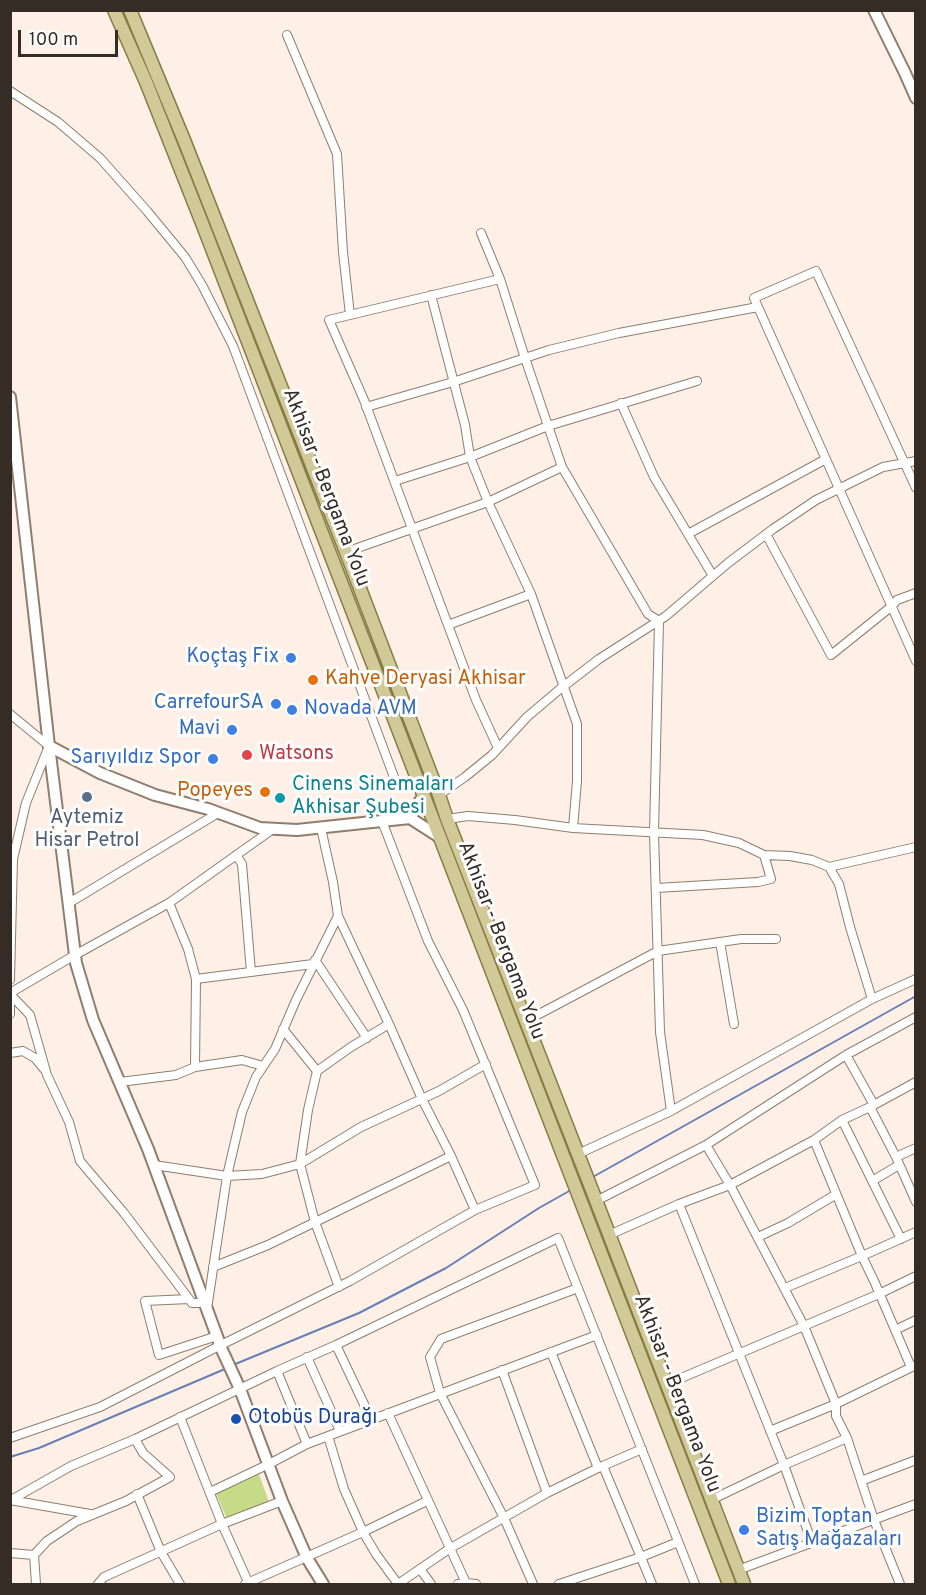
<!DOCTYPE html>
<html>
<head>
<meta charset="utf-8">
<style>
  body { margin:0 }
  #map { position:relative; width:926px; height:1595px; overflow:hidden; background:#fef0e6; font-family:Overpass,sans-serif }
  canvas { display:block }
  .frame { position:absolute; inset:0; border:12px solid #352c26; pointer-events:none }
  .scale { position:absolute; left:18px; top:30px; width:100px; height:27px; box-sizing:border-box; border:3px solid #352c26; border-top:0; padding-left:8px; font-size:18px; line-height:21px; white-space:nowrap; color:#352c26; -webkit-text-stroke:4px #fff; paint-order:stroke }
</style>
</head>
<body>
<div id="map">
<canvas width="926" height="1595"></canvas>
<div class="frame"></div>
<div class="scale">100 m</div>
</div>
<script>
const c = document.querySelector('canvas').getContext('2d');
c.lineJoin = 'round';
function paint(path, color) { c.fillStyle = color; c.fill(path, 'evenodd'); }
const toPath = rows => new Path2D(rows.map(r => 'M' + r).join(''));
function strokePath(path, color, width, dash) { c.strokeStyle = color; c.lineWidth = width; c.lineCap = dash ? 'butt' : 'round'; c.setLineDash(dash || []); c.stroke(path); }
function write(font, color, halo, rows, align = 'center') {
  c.font = font + ' Overpass,sans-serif'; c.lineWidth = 6; c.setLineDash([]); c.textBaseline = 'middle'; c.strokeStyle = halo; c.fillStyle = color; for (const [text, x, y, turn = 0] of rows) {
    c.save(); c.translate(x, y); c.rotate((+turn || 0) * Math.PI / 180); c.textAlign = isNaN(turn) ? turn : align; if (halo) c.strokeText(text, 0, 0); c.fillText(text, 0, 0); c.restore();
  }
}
const green = toPath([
  [259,1474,269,1502,227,1519,216,1494]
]);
const stream = toPath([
  [591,1178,916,996],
  [233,1365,359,1313,446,1268,539,1208,571,1190],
  [10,1457,39,1448,225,1369]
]);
const street = toPath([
  [287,35,337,154,343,252,350,315],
  [10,91,58,122,100,158,147,211,185,257,202,285,233,346,394,777],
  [481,233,500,279,525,358,562,467,648,614,659,621,654,833,660,1032,671,1111],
  [431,295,465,425,470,457,488,502,531,594,577,724,577,781,573,828],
  [621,403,654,477,713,576],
  [366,407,453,382,549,350,619,333,758,307],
  [395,481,470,457,548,426,697,381],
  [916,488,816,271,754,298,916,661],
  [688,534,826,459],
  [766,534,831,655,892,606,897,600,916,593],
  [346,552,488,502,562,467],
  [448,625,531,594],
  [10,714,49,746,26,803,13,859,10,980],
  [498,748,476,700,364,400,329,320,500,279],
  [439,795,465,777,492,755,527,717,560,689,599,659,666,616,728,563,773,529,816,500,883,467,916,461],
  [447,819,468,816,515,820,573,828,703,835,739,843,764,855,790,856,812,860,829,867,839,884,850,927,872,999],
  [236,855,242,864,251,972],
  [829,867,916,847],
  [656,888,758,882,771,879,764,855],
  [69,903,218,813],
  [338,916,389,1024,422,1099,451,1156,475,1210],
  [720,942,734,1024],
  [315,960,367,1038],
  [196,979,313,964],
  [10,993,75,955,169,903,273,829],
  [10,994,30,1015,47,1075,69,1122,80,1161,124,1213,192,1303,205,1303],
  [10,999,10,1014],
  [526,1021,658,951,741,939,776,939],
  [283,1029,317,1071],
  [10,1053,23,1051,35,1058,44,1069],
  [846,1055,874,1105],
  [195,1067,242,1060,263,1066],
  [120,1082,176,1075,195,1067,196,979,188,949,169,903],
  [870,1107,896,1157,916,1202],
  [842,1120,901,1239],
  [814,1140,862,1256,875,1283,911,1367],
  [706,1145,730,1185,804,1326,836,1404,836,1416,847,1438,874,1520,900,1584],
  [578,1154,671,1111,872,999,916,979],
  [896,1157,916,1148],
  [154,1165,227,1176,262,1174,300,1164,361,1127,439,1091,486,1064],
  [872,1181,899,1165],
  [596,1201,706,1145,846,1055,916,1017],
  [679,1204,784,1465,812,1543],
  [609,1235,679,1204,730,1185,814,1140,842,1120,870,1107,916,1082],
  [758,1237,788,1223,835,1195],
  [213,1267,268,1245,451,1156],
  [339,1287,315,1222,300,1164,308,1110,317,1071,351,1047,389,1024],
  [785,1288,862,1256,916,1232],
  [189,1299,145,1301,159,1355,217,1336],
  [207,1309,227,1176,242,1112,256,1077,275,1049,296,1000,338,916,333,882,321,828],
  [895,1330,916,1320],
  [336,1345,371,1419],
  [551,1352,598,1468],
  [307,1357,340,1431],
  [502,1370,547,1493],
  [277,1371,307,1444],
  [667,1384,804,1326,879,1294,916,1276],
  [388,1413,466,1583],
  [180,1417,222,1524,249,1584],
  [770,1431,836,1404,914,1366],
  [328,1436,344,1489,363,1532,376,1554,398,1584],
  [10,1438,100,1407,221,1345,350,1281,475,1210,535,1185,463,1010,428,941,382,821],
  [603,1466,652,1584],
  [861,1481,916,1460],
  [210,1492,269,1464,307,1444,597,1335],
  [137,1494,161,1552,180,1584],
  [10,1500,90,1514],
  [11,1500,71,1466,135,1439,277,1371,336,1345,558,1238,695,1584],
  [711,1500,784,1465,847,1438],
  [10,1553,34,1555,47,1541,77,1521,126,1501,170,1477,143,1453,135,1439],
  [34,1555,36,1584],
  [420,1569,431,1584],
  [738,1570,916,1504],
  [98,1584,104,1577,222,1524,282,1501],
  [245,1584,363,1532,427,1501],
  [398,1584,449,1549,547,1493,598,1468,642,1449],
  [458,1584,466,1583,476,1584],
  [533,1584,504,1518,440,1393,430,1357,441,1339,578,1288],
  [559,1584,641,1557,678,1542]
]);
const secondary = toPath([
  [874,10,905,73,916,98],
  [10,397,49,746,76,963,93,1020,148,1149,222,1350,240,1389,282,1501,307,1558,323,1584],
  [49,746,100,773,155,795,208,809,260,828,297,830,410,818,438,836],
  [410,818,423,796]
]);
const primary = toPath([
  [114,10,146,82,202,223,729,1584],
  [130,10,184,140,346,552,439,795,447,819,592,1190,744,1584]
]);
const markers = [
  [291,658,6,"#3f7fe0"],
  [313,680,6,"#e8710a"],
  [276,704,6,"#3f7fe0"],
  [292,710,6,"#3f7fe0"],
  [232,730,6,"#3f7fe0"],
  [247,755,6,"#e0444e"],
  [213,759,6,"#3f7fe0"],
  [265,792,6,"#e8710a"],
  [87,797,6,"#5c6f8a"],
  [280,798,6,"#0f9aa8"],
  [236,1419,6,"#1a4fb4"],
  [744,1530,6,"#3f7fe0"]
];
const streetNames = [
  ["Akhisar - Bergama Yolu",325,488,69],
  ["Akhisar - Bergama Yolu",500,941,69],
  ["Akhisar - Bergama Yolu",676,1394,69]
];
const shopNames = [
  ["Koçtaş Fix",279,658],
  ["CarrefourSA",264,704],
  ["Novada AVM",304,710,"left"],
  ["Mavi",220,730],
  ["Sarıyıldız Spor",201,759],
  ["Bizim Toptan",756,1518,"left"],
  ["Satış Mağazaları",756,1541,"left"]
];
const foodNames = [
  ["Kahve Deryasi Akhisar",325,680],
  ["Popeyes",253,792,"right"]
];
const healthNames = [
  ["Watsons",259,755]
];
const cultureNames = [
  ["Cinens Sinemaları",292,786],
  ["Akhisar Şubesi",292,809]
];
const serviceNames = [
  ["Aytemiz",87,819],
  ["Hisar Petrol",87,842]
];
const transitNames = [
  ["Otobüs Durağı",248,1419]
];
paint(green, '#c6db86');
strokePath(stream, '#677fb6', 2);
strokePath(street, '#907d6d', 10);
strokePath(secondary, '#907d6d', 14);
strokePath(primary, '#867b43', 15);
strokePath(street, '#fff', 8);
strokePath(secondary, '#fff', 10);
strokePath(primary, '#d1c998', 12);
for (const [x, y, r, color] of markers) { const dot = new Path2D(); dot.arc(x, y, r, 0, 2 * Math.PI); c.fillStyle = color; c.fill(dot); strokePath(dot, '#fff', 2); }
write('20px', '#352c26', '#fff', streetNames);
write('20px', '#366cbe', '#fff', shopNames, 'right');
write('20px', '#c56008', '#fff', foodNames, 'left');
write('20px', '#be3a42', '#fff', healthNames, 'left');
write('20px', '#0d838f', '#fff', cultureNames, 'left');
write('20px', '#4e5e75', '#fff', serviceNames);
write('20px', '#164399', '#fff', transitNames, 'left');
</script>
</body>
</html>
